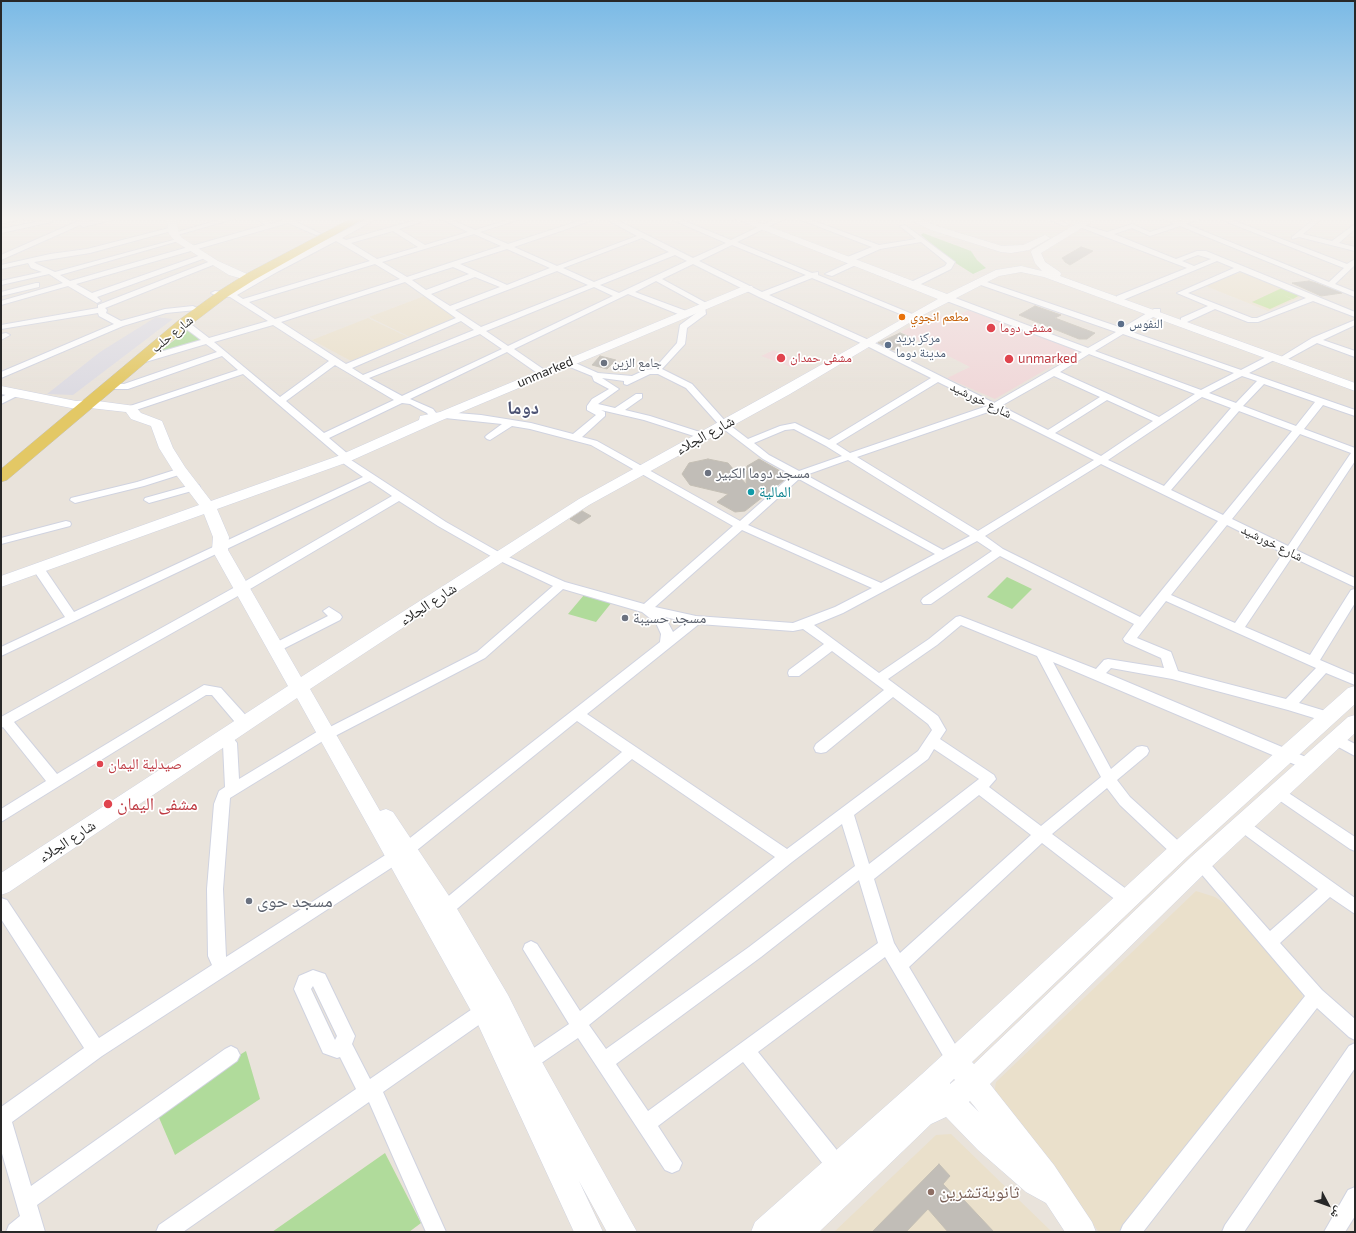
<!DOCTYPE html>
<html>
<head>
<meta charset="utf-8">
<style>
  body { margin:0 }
  #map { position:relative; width:1356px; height:1233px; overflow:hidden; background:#e9e3db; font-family:"Exo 2","Noto Naskh Arabic",sans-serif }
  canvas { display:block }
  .frame { position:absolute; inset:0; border:2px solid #282828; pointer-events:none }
  .north { position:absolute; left:1308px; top:1185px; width:40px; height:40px; -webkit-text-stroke:3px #fff; paint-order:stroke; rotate:131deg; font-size:11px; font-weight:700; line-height:16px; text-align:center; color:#282828 }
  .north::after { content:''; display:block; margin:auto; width:14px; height:18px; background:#282828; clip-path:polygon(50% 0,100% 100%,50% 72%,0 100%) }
</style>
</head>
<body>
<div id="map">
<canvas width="1356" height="1233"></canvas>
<div class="frame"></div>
<div class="north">ش</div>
</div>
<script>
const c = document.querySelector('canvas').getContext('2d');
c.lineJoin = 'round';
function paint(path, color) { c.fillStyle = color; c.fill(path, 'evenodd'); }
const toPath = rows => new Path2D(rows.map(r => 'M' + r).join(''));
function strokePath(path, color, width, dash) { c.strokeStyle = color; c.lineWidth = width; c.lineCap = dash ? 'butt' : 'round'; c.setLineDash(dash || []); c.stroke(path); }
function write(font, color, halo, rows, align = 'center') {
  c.font = font + ' "Exo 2","Noto Naskh Arabic",sans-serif'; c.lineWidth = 3.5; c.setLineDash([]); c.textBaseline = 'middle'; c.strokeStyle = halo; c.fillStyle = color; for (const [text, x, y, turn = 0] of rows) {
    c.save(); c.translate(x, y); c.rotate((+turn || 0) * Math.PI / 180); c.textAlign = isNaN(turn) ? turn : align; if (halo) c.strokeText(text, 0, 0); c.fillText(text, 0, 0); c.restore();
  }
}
const industrial = toPath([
  [156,317,173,319,73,395,47,394,100,352]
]);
const education = toPath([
  [1242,272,1304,296,1268,311,1203,285],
  [427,295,458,317,410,337,369,317],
  [368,318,408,337,351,361,312,340],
  [1196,891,1215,897,1230,907,1302,993,1303,1000,1299,1008,1118,1232,1099,1232,994,1094,996,1082],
  [951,1134,1052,1232,834,1232,936,1135]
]);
const medical = toPath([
  [969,310,1078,351,995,399,947,378,970,367,901,332,934,314,950,319],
  [774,350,799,361,791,367,761,356]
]);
const green = toPath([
  [923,233,971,251,977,260,986,268,973,274,954,262,921,235],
  [189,329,203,341,156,354],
  [1007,577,1032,589,1012,609,987,597],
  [584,595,612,602,596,622,568,614],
  [246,1051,260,1099,175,1155,157,1113,233,1059],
  [385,1153,421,1223,409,1232,272,1232]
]);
const pitch = toPath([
  [1282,288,1300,295,1293,299,1283,295,1292,299,1270,309,1252,302]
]);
const building = toPath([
  [1081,247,1093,251,1070,265,1065,262,1062,258,1081,247],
  [1309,281,1316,283,1342,293,1321,296,1292,283,1309,281],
  [1035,306,1061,315,1055,318,1095,333,1087,339,1079,339,1019,315,1035,306],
  [900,333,915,339,893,350,878,343,900,333],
  [600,356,616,360,607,369,592,365,600,356],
  [708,459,728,463,746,484,747,466,759,459,787,475,783,481,745,511,735,512,717,502,728,494,690,485,682,474,689,463,708,459],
  [582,511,591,516,579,524,570,519,582,511],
  [939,1164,950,1176,943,1184,960,1202,963,1199,994,1232,948,1232,928,1209,906,1232,872,1232,939,1164]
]);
const street = toPath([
  [10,218,25,218,1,224,1,220,10,218],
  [85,218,94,218,87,222,106,218,120,218,83,227,80,225,1,260,1,255,85,218],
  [225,218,237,218,174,236,171,234,225,218],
  [256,218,264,218,271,224,290,218,301,218,295,221,321,234,316,235,288,223,76,284,92,293,201,255,208,257,97,297,101,301,97,303,68,286,1,305,1,301,63,283,49,274,1,285,1,281,42,272,31,268,28,263,1,269,1,265,50,254,87,249,173,227,175,228,175,230,90,253,34,262,37,264,55,272,177,239,182,240,60,275,70,281,265,225,256,218],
  [369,218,378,218,342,238,346,240,423,218,434,218,399,229,425,245,468,232,439,218,448,218,475,230,513,218,524,218,480,232,508,244,588,218,599,218,514,247,557,266,637,236,604,218,613,218,693,258,726,243,668,218,677,218,731,240,777,218,786,218,737,242,812,273,818,272,818,275,917,316,910,318,812,278,769,295,871,341,994,403,1082,352,944,300,944,296,950,296,1088,348,1116,332,978,284,977,282,981,280,1122,328,1154,309,1160,309,1160,313,1129,331,1241,370,1270,355,1276,355,1276,359,1249,373,1355,410,1355,416,1323,405,1304,429,1355,448,1355,461,1296,550,1355,578,1355,587,1292,557,1245,627,1310,655,1351,590,1355,589,1355,603,1320,660,1355,675,1355,685,1326,673,1299,703,1332,713,1334,717,1332,721,1327,722,1288,710,1172,679,1111,668,1106,673,1313,760,1315,764,1313,768,1308,769,1303,768,1053,662,1111,769,1137,747,1142,746,1147,747,1149,751,1147,755,1117,780,1130,797,1184,846,1187,851,1184,856,1179,857,1174,856,1120,805,1107,788,1052,834,1133,894,1135,899,1133,904,1127,906,1121,904,1042,843,909,967,961,1054,964,1060,961,1066,955,1069,949,1066,885,957,758,1052,844,1159,847,1166,844,1173,837,1176,830,1173,743,1062,658,1126,682,1163,679,1170,672,1173,665,1170,578,1038,534,1068,528,1071,522,1068,519,1062,522,1056,569,1024,523,949,525,944,531,941,537,944,580,1011,775,857,632,759,451,914,445,916,439,914,437,909,439,904,622,752,577,721,411,855,102,1056,12,1122,31,1186,225,1049,231,1046,237,1049,240,1055,237,1061,37,1205,45,1232,6,1232,9,1225,20,1216,1,1150,1,1107,84,1048,1,919,1,898,7,900,99,1038,212,965,208,956,207,889,214,804,219,791,225,787,223,745,218,738,220,734,225,733,230,734,237,743,239,779,320,730,326,729,477,652,553,586,496,559,438,526,399,501,245,592,14,722,57,774,204,685,221,688,250,720,252,724,250,728,245,729,240,728,212,695,206,695,1,822,1,809,46,781,3,727,1,728,1,717,237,586,392,496,370,481,1,656,1,647,65,617,32,568,34,565,42,565,74,612,363,477,340,461,338,459,340,457,243,374,133,411,130,412,125,409,127,407,238,370,222,356,128,389,110,389,106,386,110,383,124,384,217,352,206,344,142,363,136,363,136,359,201,340,181,325,181,321,187,321,209,338,268,321,230,297,215,295,211,293,215,291,231,293,271,268,369,218],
  [393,231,418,247,377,259,351,243,393,231],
  [474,234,501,246,407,277,382,262,474,234],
  [642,238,669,252,594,282,563,268,642,238],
  [336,241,370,261,243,299,237,295,277,272,336,241],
  [732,245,806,275,762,292,699,261,732,245],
  [507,249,550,268,507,285,460,264,507,249],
  [675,255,687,261,619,293,600,285,675,255],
  [375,264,400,279,275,319,249,302,375,264],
  [693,264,759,297,865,345,931,378,829,440,795,423,780,426,748,439,727,423,692,384,662,369,685,344,687,328,706,314,705,307,710,305,662,279,693,264],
  [453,267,469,274,426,290,412,280,453,267],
  [557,271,588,285,481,327,455,310,557,271],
  [475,277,500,287,450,306,431,294,475,277],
  [656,281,700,305,697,307,699,311,680,325,677,343,654,369,645,370,632,376,598,373,571,361,565,361,565,365,592,376,594,381,609,389,592,399,587,406,587,410,596,415,573,434,531,423,481,415,445,412,440,415,445,418,502,424,487,435,485,437,487,439,490,440,512,426,530,429,591,445,733,526,644,604,565,582,504,555,446,522,348,458,350,456,348,454,329,438,402,403,410,404,427,413,432,420,438,420,440,418,433,409,410,399,507,352,540,375,546,375,546,371,514,349,628,294,683,316,689,316,689,312,635,292,656,281],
  [405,282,456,318,346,364,281,322,405,282],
  [594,287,613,296,508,346,486,331,594,287],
  [461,321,474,330,363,375,352,368,461,321],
  [273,325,329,361,280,397,214,342,273,325],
  [480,334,502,349,402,396,369,378,480,334],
  [1123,334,1234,373,1201,390,1095,351,1123,334],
  [1089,354,1195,394,1159,417,1060,372,1089,354],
  [335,365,394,400,324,433,286,401,335,365],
  [650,374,658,374,686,388,721,427,763,459,792,475,740,521,597,441,582,437,605,416,605,412,601,410,644,420,700,438,706,438,708,436,706,434,650,416,625,410,642,398,642,394,636,394,615,408,598,404,619,389,602,378,624,381,624,384,627,385,650,374],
  [1054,376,1100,397,1048,430,1001,406,1054,376],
  [1242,376,1257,381,1236,403,1209,393,1242,376],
  [938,382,987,406,850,453,836,444,938,382],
  [1264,384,1315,402,1296,426,1243,406,1264,384],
  [1202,397,1231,408,1164,486,1108,460,1202,397],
  [1107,400,1153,421,1101,456,1055,433,1107,400],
  [994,410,1094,460,978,531,857,457,994,410],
  [1239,411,1292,431,1223,515,1171,490,1239,411],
  [794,429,826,446,842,456,799,471,769,455,754,443,785,430,794,429],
  [1300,434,1351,453,1288,546,1232,519,1300,434],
  [848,460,970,536,943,550,806,475,848,460],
  [1101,464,1218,521,1140,617,1003,549,985,536,1101,464],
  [799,479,935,554,881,583,748,525,799,479],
  [1227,525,1283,553,1235,623,1171,595,1227,525],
  [742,530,872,588,835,607,793,623,696,616,655,607,742,530],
  [977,541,992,551,923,598,921,601,923,604,931,604,1000,556,1134,624,1123,639,1125,642,1161,658,1164,668,1108,659,1104,660,1096,669,960,616,956,617,929,639,879,673,814,625,843,613,977,541],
  [563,589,642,612,656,623,661,634,660,642,401,845,226,957,223,889,230,798,331,736,337,735,485,658,563,589],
  [1166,601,1316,668,1286,699,1178,671,1171,652,1137,638,1166,601],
  [665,617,686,622,673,632,665,617],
  [699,624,793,631,803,629,824,644,789,670,788,673,789,676,799,676,832,651,884,690,816,744,814,748,816,752,821,753,826,752,893,697,928,724,932,730,918,751,787,849,587,714,699,624],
  [961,625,1037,656,1101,777,1041,826,989,787,996,779,994,775,940,739,946,730,938,716,888,679,937,645,961,625],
  [934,749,979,779,869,864,854,815,928,759,934,749],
  [979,795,1031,835,900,953,894,943,874,879,979,795],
  [842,824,855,866,749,947,606,1049,589,1025,792,862,842,824],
  [859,880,878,943,648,1111,616,1064,761,957,859,880],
  [796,218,806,218,879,245,916,239,900,226,905,225,955,262,951,269,917,286,911,286,911,282,945,266,947,263,921,242,880,249,851,262,845,262,845,258,872,247,796,218],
  [1046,218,1055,218,1069,225,1064,226,1046,218],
  [1163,218,1172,218,1180,221,1190,218,1200,218,1186,224,1329,282,1344,268,1217,218,1227,218,1347,264,1355,259,1355,265,1335,284,1355,292,1355,297,1180,226,1150,236,1132,228,1114,234,1176,259,1197,251,1206,251,1355,312,1355,317,1313,301,1258,322,1248,322,1215,309,1187,322,1181,322,1181,318,1208,306,1177,293,1234,268,1217,261,1123,300,1117,300,1117,296,1187,268,1077,226,1080,224,1107,232,1132,224,1150,232,1174,224,1163,218],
  [1198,255,1211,259,1194,266,1182,261,1198,255],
  [1240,271,1306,298,1257,318,1252,318,1188,293,1240,271],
  [1315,218,1323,218,1303,234,1332,241,1355,224,1355,229,1339,243,1355,247,1355,251,1299,237,1292,239,1292,237,1315,218],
  [50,219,52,220,52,222,1,233,1,229,50,219],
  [211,261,218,263,105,308,107,310,106,313,121,321,165,309,193,306,197,308,196,310,166,313,123,326,1,378,1,372,114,324,99,316,98,313,1,329,1,325,98,308,98,305,211,261],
  [853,261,860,263,832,276,825,274,853,261],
  [36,283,39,283,39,287,1,296,1,292,36,283],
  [1355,320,1355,325,1323,340,1355,351,1355,357,1317,343,1288,359,1285,360,1281,357,1312,338,1355,320],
  [6,333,10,335,1,340,1,334,6,333],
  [14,391,19,394,17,396,1,404,1,397,14,391],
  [181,468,185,469,186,471,185,473,144,486,75,503,70,500,71,498,137,482,181,468],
  [195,484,199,485,200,487,199,489,149,503,144,500,145,498,195,484],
  [66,521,70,522,71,524,70,526,1,544,1,538,66,521],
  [329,607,340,614,342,617,340,620,279,651,271,651,269,648,271,645,328,616,323,611,329,607],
  [1336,734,1355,744,1355,756,1331,743,1329,739,1331,735,1336,734],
  [1278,786,1355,837,1355,851,1350,849,1273,796,1271,792,1273,788,1278,786],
  [1242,819,1247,821,1355,898,1355,914,1330,897,1280,943,1322,990,1355,1019,1355,1040,1349,1037,1317,1008,1143,1232,1120,1232,1123,1225,1305,996,1192,863,1195,858,1200,856,1205,858,1270,931,1318,889,1237,829,1235,825,1237,821,1242,819],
  [313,970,325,974,352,1030,355,1036,352,1044,370,1079,481,1003,487,1001,493,1003,496,1009,493,1015,383,1092,446,1232,426,1232,369,1102,183,1232,156,1232,159,1225,356,1089,340,1057,337,1058,323,1053,294,989,299,976,313,970],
  [313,986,337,1036,335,1040,311,989,313,986],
  [1355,1043,1355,1068,1244,1232,1222,1232,1225,1225,1349,1046,1355,1043],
  [1355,1187,1355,1216,1345,1232,1324,1232,1348,1190,1355,1187]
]);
const secondary = toPath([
  [166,218,176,218,179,234,182,238,218,261,247,274,248,276,247,278,243,279,229,275,176,242,169,234,166,218],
  [733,218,747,218,947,294,996,270,1021,266,1042,271,1035,263,1031,252,1032,250,1086,218,1098,218,1041,253,1045,262,1060,272,1061,274,1060,276,1355,383,1355,391,1044,277,1021,272,999,276,919,317,790,394,589,505,310,689,380,811,386,809,393,812,453,902,508,995,537,1053,637,1232,607,1232,579,1181,603,1232,574,1232,475,1018,297,698,9,892,1,895,1,873,288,686,212,550,213,537,204,514,1,587,1,576,199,505,174,472,159,448,151,426,131,419,126,412,90,408,76,409,1,394,1,386,76,401,90,400,135,406,141,413,162,421,173,448,185,467,211,501,338,456,419,420,420,416,440,412,744,286,752,286,753,288,752,290,440,421,348,462,217,509,229,537,228,550,301,677,579,499,780,388,938,299,733,218],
  [905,218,919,218,937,226,1002,246,1023,245,1045,235,1050,238,1029,250,1011,253,1001,252,931,230,905,218],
  [1355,686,1355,704,1187,857,972,1062,974,1064,1192,856,1348,717,1355,715,1355,733,1208,870,990,1084,1054,1165,1092,1222,1096,1232,1065,1232,1046,1203,1026,1192,978,1150,946,1117,931,1124,819,1232,751,1232,755,1222,922,1074,1171,845,1348,688,1355,686],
  [954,1079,955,1080,950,1084,950,1083,954,1079],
  [970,1101,979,1112,969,1102,970,1101]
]);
const primary = toPath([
  [352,218,365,218,254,280,227,297,189,326,7,480,1,482,1,469,179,320,219,291,246,274,352,218]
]);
const markers = [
  [902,317,4,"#e8710a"],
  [1121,324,4,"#5c6f8a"],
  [991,328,5,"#e0444e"],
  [888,345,4,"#5c6f8a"],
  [781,358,5,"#e0444e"],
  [1009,359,5,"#e0444e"],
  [604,363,4,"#6b7280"],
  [708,473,4,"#6b7280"],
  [751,492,4,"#0f9aa8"],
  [625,618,4,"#6b7280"],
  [100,764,4,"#e0444e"],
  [108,804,5,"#e0444e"],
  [249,901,4,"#6b7280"],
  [931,1192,4,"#8d6e63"]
];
const farFoodnames = [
  ["مطعم انجوي",910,317]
];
const farServicenames = [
  ["النفوس",1129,324],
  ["مركز بريد",896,338],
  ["مدينة دوما",896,353]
];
const farHealthnames = [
  ["مشفى دوما",1000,328],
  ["مشفى حمدان",790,358],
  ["unmarked",1018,359]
];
const farStreetnames = [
  ["شارع حلب",172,334,-39],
  ["unmarked",545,372,-23],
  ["شارع خورشيد",981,400,26],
  ["شارع خورشيد",1272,543,26]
];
const farWorshipnames = [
  ["جامع الزين",612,363]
];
const streetNames = [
  ["شارع الجلاء",705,435,-29],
  ["شارع الجلاء",428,604,-33],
  ["شارع الجلاء",67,841,-33]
];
const worshipNames = [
  ["مسجد دوما الكبير",716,473],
  ["مسجد حسيبة",633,618]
];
const cultureNames = [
  ["المالية",759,492]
];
const healthNames = [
  ["صيدلية اليمان",108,764]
];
const nearHealthnames = [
  ["مشفى اليمان",117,804]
];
const nearWorshipnames = [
  ["مسجد حوى",257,901]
];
const nearEducationnames = [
  ["ثانويةتشرين",939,1192]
];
const farTownnames = [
  ["دوما",523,408]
];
paint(industrial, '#dddbe2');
paint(education, '#eae0cb');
paint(medical, '#f0d8d9');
paint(green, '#b0db9b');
paint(pitch, '#c1e298');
paint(building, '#c1bdb7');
strokePath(building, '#c4bfb5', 1);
strokePath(street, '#d0d3e0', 2);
strokePath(secondary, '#d0d3e0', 1);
strokePath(primary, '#c3c3c3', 1);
paint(street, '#fff');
paint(secondary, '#fff');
paint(primary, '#e3c865');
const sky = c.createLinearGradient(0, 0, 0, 391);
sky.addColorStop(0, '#7abae6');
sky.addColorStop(0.56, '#f5f2ef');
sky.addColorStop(1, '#f5f2ef00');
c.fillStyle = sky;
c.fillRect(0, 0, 1356, 391);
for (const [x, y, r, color] of markers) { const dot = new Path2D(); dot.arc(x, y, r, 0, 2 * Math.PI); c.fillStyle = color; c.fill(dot); strokePath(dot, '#fff', 1.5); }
write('13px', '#c56008', '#fff', farFoodnames, 'left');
write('13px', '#4e5e75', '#fff', farServicenames, 'left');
write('13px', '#be3a42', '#fff', farHealthnames, 'left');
write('13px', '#282828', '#fff', farStreetnames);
write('13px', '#5b616d', '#fff', farWorshipnames, 'left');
write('15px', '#282828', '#fff', streetNames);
write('15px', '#5b616d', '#fff', worshipNames, 'left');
write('15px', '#0d838f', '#fff', cultureNames, 'left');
write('15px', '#be3a42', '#fff', healthNames, 'left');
write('18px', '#be3a42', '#fff', nearHealthnames, 'left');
write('18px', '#5b616d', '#fff', nearWorshipnames, 'left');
write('18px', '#785e54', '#fff', nearEducationnames, 'left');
write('bold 19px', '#4d5374', '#fff', farTownnames);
</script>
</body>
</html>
